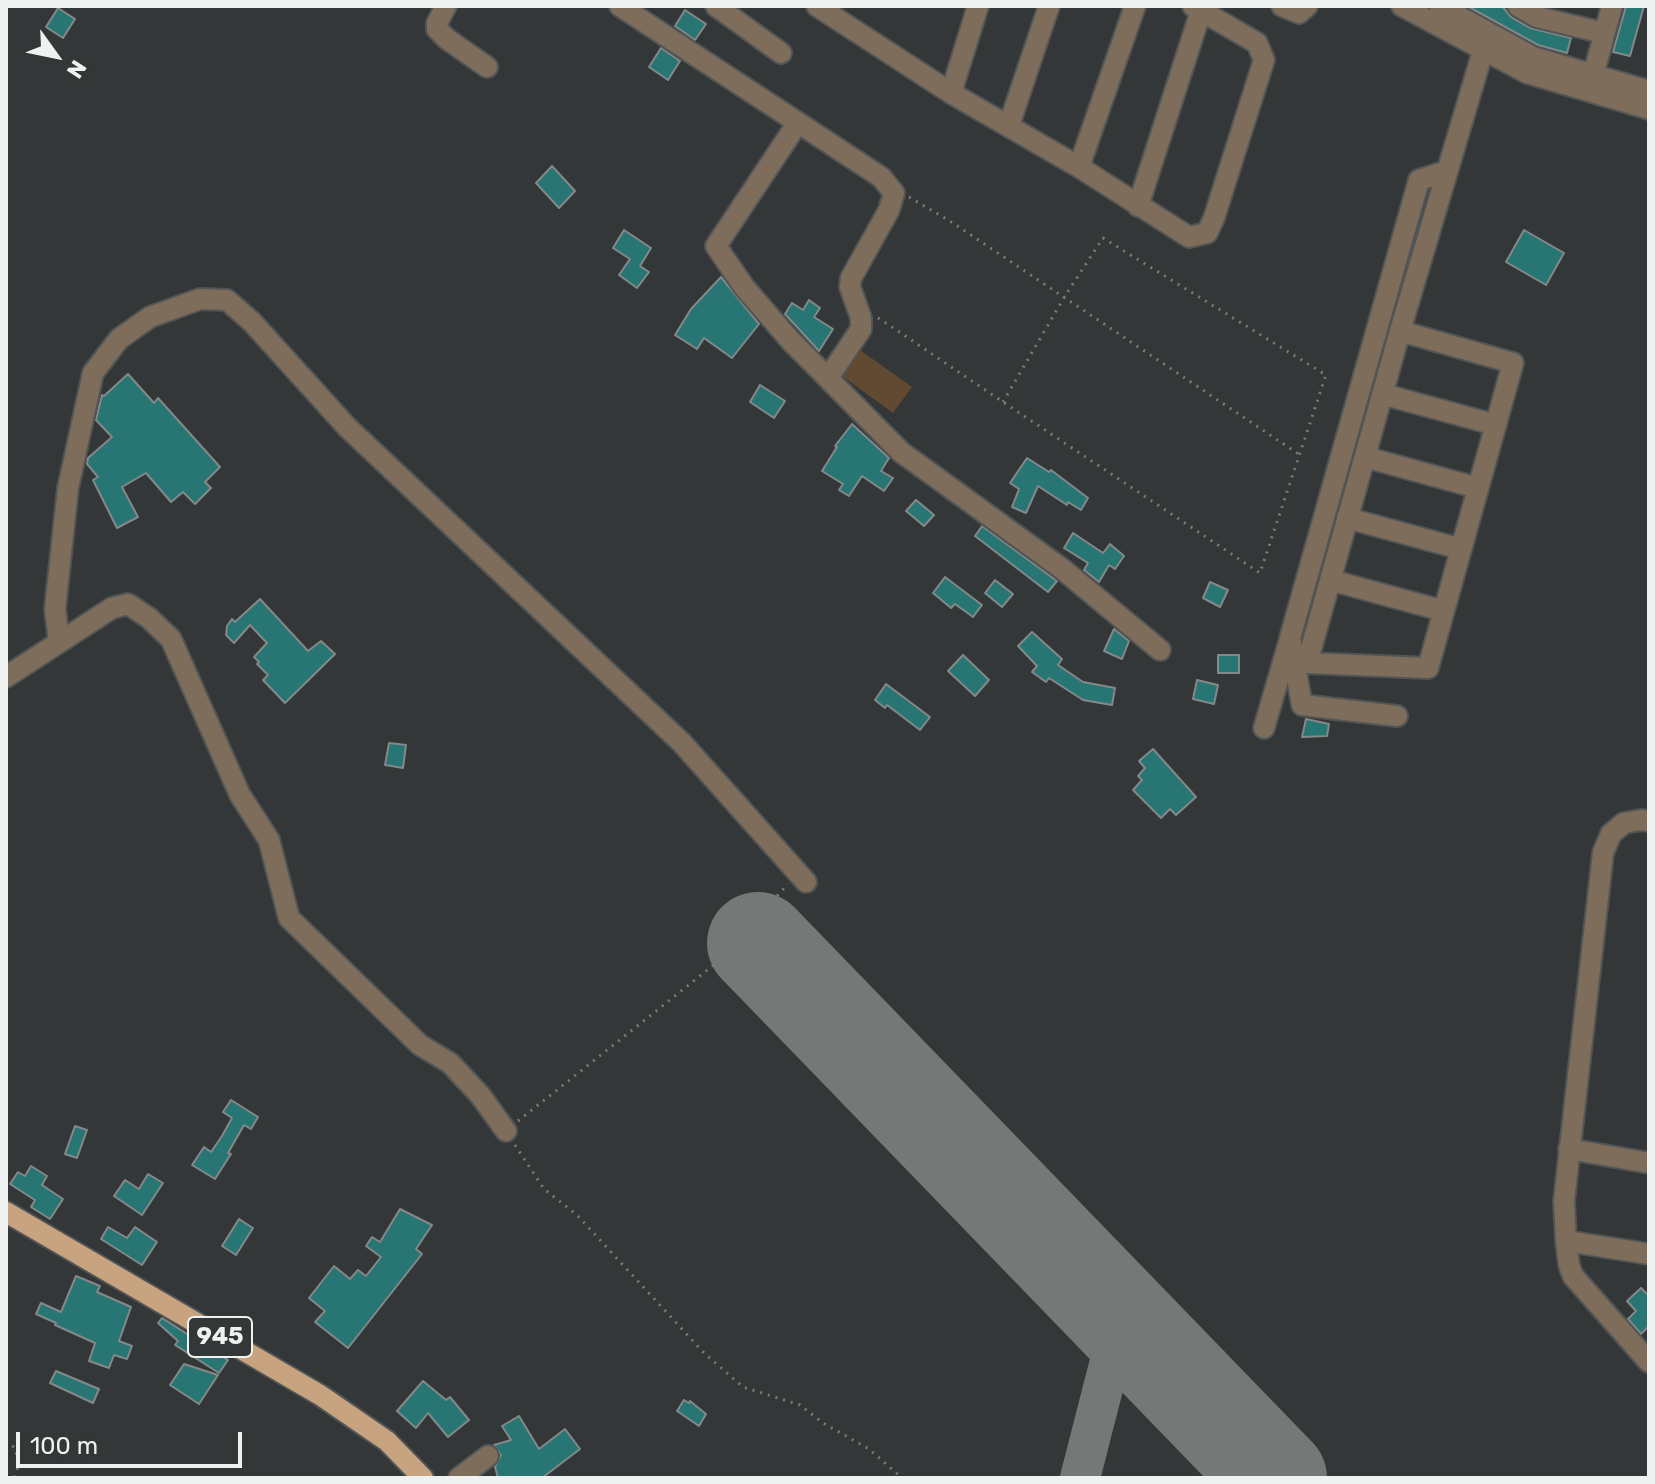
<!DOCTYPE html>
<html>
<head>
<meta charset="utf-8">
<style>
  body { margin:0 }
  #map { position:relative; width:1655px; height:1484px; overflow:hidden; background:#343737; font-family:Rubik,sans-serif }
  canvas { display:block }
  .frame { position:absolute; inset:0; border:8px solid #f0f2f2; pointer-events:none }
  .north { position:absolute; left:16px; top:16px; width:80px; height:80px; -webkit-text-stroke:6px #343737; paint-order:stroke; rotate:123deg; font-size:22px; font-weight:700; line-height:32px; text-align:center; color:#f0f2f2 }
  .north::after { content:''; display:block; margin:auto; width:28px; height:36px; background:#f0f2f2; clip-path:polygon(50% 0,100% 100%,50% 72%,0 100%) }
  .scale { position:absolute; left:16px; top:1432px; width:226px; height:36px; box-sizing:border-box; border:4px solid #f0f2f2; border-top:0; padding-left:10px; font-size:24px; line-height:28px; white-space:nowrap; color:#f0f2f2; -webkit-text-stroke:6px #343737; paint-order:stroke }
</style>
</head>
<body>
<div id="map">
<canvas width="1655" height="1484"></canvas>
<div class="frame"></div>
<div class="north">N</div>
<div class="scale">100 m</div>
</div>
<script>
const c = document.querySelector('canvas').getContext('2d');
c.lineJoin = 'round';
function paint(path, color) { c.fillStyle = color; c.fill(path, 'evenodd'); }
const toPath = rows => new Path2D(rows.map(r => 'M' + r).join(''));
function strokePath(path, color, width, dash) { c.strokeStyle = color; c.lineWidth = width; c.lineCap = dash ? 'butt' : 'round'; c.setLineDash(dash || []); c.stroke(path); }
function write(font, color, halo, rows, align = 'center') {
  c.font = font + ' Rubik,sans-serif'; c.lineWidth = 7; c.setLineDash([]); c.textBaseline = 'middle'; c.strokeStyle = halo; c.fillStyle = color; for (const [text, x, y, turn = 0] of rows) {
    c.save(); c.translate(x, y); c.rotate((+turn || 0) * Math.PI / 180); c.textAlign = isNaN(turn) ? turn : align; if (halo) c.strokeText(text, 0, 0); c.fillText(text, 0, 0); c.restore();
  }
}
const green = toPath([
  [860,350,912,387,893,413,842,376]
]);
const taxiway = toPath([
  [1080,1478,1121,1318]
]);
const runway = toPath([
  [758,943,1276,1478]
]);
const building = toPath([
  [1467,6,1502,6,1511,17,1530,28,1571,38,1567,53,1538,45,1467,6],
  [1626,6,1644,6,1630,56,1613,52,1626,6],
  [58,8,75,19,63,38,46,27,58,8],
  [685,10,706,24,695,40,675,26,685,10],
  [661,48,680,61,668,80,649,67,661,48],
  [552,166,575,191,559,208,536,183,552,166],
  [624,230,651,248,640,266,649,272,637,288,619,275,630,259,613,248,624,230],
  [1524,230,1564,253,1546,285,1506,262,1524,230],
  [721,277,759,324,732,358,704,338,697,349,675,335,691,309,721,277],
  [809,300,820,308,814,317,833,329,819,351,785,314,792,303,803,310,809,300],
  [128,374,154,403,158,398,220,467,205,482,211,488,195,504,183,492,171,502,146,473,122,487,138,517,117,528,93,480,98,477,87,464,88,458,112,437,96,420,102,395,104,396,128,374],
  [760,385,785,401,774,418,750,402,760,385],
  [852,424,889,458,881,471,893,478,884,491,862,476,849,496,839,490,843,484,822,471,837,447,835,446,852,424],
  [1027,458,1049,472,1051,470,1088,498,1081,510,1068,502,1067,505,1038,486,1026,513,1012,507,1019,489,1010,483,1027,458],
  [916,500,934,515,924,526,906,511,916,500],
  [982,526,1057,581,1048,592,975,536,982,526],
  [1073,533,1103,553,1110,544,1124,556,1115,569,1109,565,1099,582,1084,570,1088,563,1064,548,1073,533],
  [945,577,982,605,973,617,955,604,951,608,933,593,945,577],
  [995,580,1013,594,1002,607,985,593,995,580],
  [1210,582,1228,590,1220,607,1203,598,1210,582],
  [260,599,308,651,321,641,335,654,285,703,263,680,268,675,257,664,259,662,254,657,267,643,250,625,234,643,226,635,227,626,232,619,235,622,260,599],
  [1114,629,1129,641,1122,659,1104,651,1114,629],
  [1032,632,1062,659,1058,665,1083,682,1115,688,1112,705,1083,700,1049,678,1046,682,1032,672,1037,666,1018,646,1032,632],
  [963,655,989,680,975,696,948,671,963,655],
  [1218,655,1239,655,1239,673,1218,673,1218,655],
  [1197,680,1218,685,1214,704,1193,699,1197,680],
  [886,684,930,717,920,730,887,705,885,708,875,700,886,684],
  [1306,719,1329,724,1327,736,1302,737,1306,719],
  [389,743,406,745,403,768,385,765,389,743],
  [1153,749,1196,797,1176,815,1170,809,1161,818,1133,790,1142,780,1138,776,1145,768,1139,761,1153,749],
  [231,1100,258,1117,251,1129,244,1125,228,1153,231,1154,215,1179,192,1165,204,1147,211,1152,222,1136,232,1118,223,1112,231,1100],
  [75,1126,87,1130,77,1158,65,1154,75,1126],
  [31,1166,47,1176,42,1185,63,1199,50,1219,31,1207,35,1200,10,1184,18,1172,25,1176,31,1166],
  [148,1174,163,1183,142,1215,114,1196,125,1180,139,1189,148,1174],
  [400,1209,432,1225,416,1249,422,1254,348,1348,315,1322,325,1311,309,1298,334,1266,350,1279,358,1270,366,1276,381,1257,366,1246,372,1237,380,1242,400,1209],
  [239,1219,253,1228,236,1255,222,1246,239,1219],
  [108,1227,127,1238,135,1227,157,1242,142,1265,101,1239,108,1227],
  [76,1276,100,1286,97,1292,131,1307,119,1341,132,1346,127,1359,114,1355,109,1368,89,1361,95,1343,55,1325,56,1323,36,1314,41,1303,61,1312,76,1276],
  [1641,1288,1649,1296,1649,1326,1641,1334,1628,1319,1636,1311,1627,1301,1641,1288],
  [162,1318,228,1360,219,1373,175,1345,178,1341,158,1323,162,1318],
  [184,1364,218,1375,199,1404,170,1385,184,1364],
  [56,1371,99,1389,93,1403,50,1383,56,1371],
  [423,1381,446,1400,450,1397,469,1420,448,1437,428,1413,416,1428,397,1411,423,1381],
  [684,1400,689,1403,690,1401,706,1414,699,1426,677,1411,684,1400],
  [519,1416,539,1449,565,1429,580,1449,542,1478,498,1478,495,1467,501,1455,494,1445,511,1440,502,1426,519,1416]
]);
const path = toPath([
  [909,197,953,223,1300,455],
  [878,318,895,329,1003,402,1260,573,1326,375,1103,238,1065,296,1003,402],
  [518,1121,715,964,788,884],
  [515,1145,544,1189,577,1215,704,1353,743,1387,800,1405,823,1423,869,1449,902,1478],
  [6,1441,15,1448,19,1464,14,1478]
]);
const minor = toPath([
  [446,6,437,23,437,29,447,39,487,67],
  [620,6,881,177,894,193,889,210,851,278,850,287,861,318,861,329,828,378],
  [716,6,781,53],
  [817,6,951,93,1079,167,1189,237,1207,233,1214,218,1264,60,1257,43,1193,6],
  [1282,6,1299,13,1307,6],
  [1402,6,1527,73,1649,109],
  [1440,6,1533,57,1649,91],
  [1518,6,1537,17,1604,33],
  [1590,87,1612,6],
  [951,93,978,6],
  [797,124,716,246,744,287,790,340,901,452,1061,568,1160,650],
  [1009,125,1049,6],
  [1079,167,1135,6],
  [1138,206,1201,11],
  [1400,331,1513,363,1428,668,1307,663,1400,331,1488,34],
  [1382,394,1496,425],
  [1365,457,1478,488],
  [1347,518,1461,549],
  [1330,580,1444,611],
  [59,641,55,609,68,488,93,373,119,339,150,317,200,299,227,300,252,322,347,427,682,743,806,882],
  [6,677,112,608,128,604,149,618,171,639,240,795,269,840,289,918,420,1045,450,1063,480,1095,506,1131],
  [1397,716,1302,705,1290,638,1419,180,1447,171],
  [1264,728,1289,642],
  [1649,821,1641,820,1624,823,1611,834,1603,853,1564,1201,1566,1241,1649,1254],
  [1569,1149,1649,1163],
  [1566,1241,1569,1265,1573,1276,1649,1362],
  [459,1478,488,1456]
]);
const major = toPath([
  [6,1212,320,1395,387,1441,423,1478]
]);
const shields = [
  [220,1337,64]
];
const shieldNames = [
  ["945",220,1337]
];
paint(green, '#624a32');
strokePath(taxiway, '#767878', 40);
strokePath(runway, '#767878', 102);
paint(building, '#277674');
strokePath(building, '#848888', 2);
strokePath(minor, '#525555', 24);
strokePath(major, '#525555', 24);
strokePath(path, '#797b7b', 3, [2, 6]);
strokePath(minor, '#7f6d5c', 20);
strokePath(major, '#c7a380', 20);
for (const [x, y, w] of shields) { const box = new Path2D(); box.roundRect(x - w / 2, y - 20, w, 40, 6); c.fillStyle = '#343737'; c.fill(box); strokePath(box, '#f0f2f2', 2); }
write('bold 24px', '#f0f2f2', null, shieldNames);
</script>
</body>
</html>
